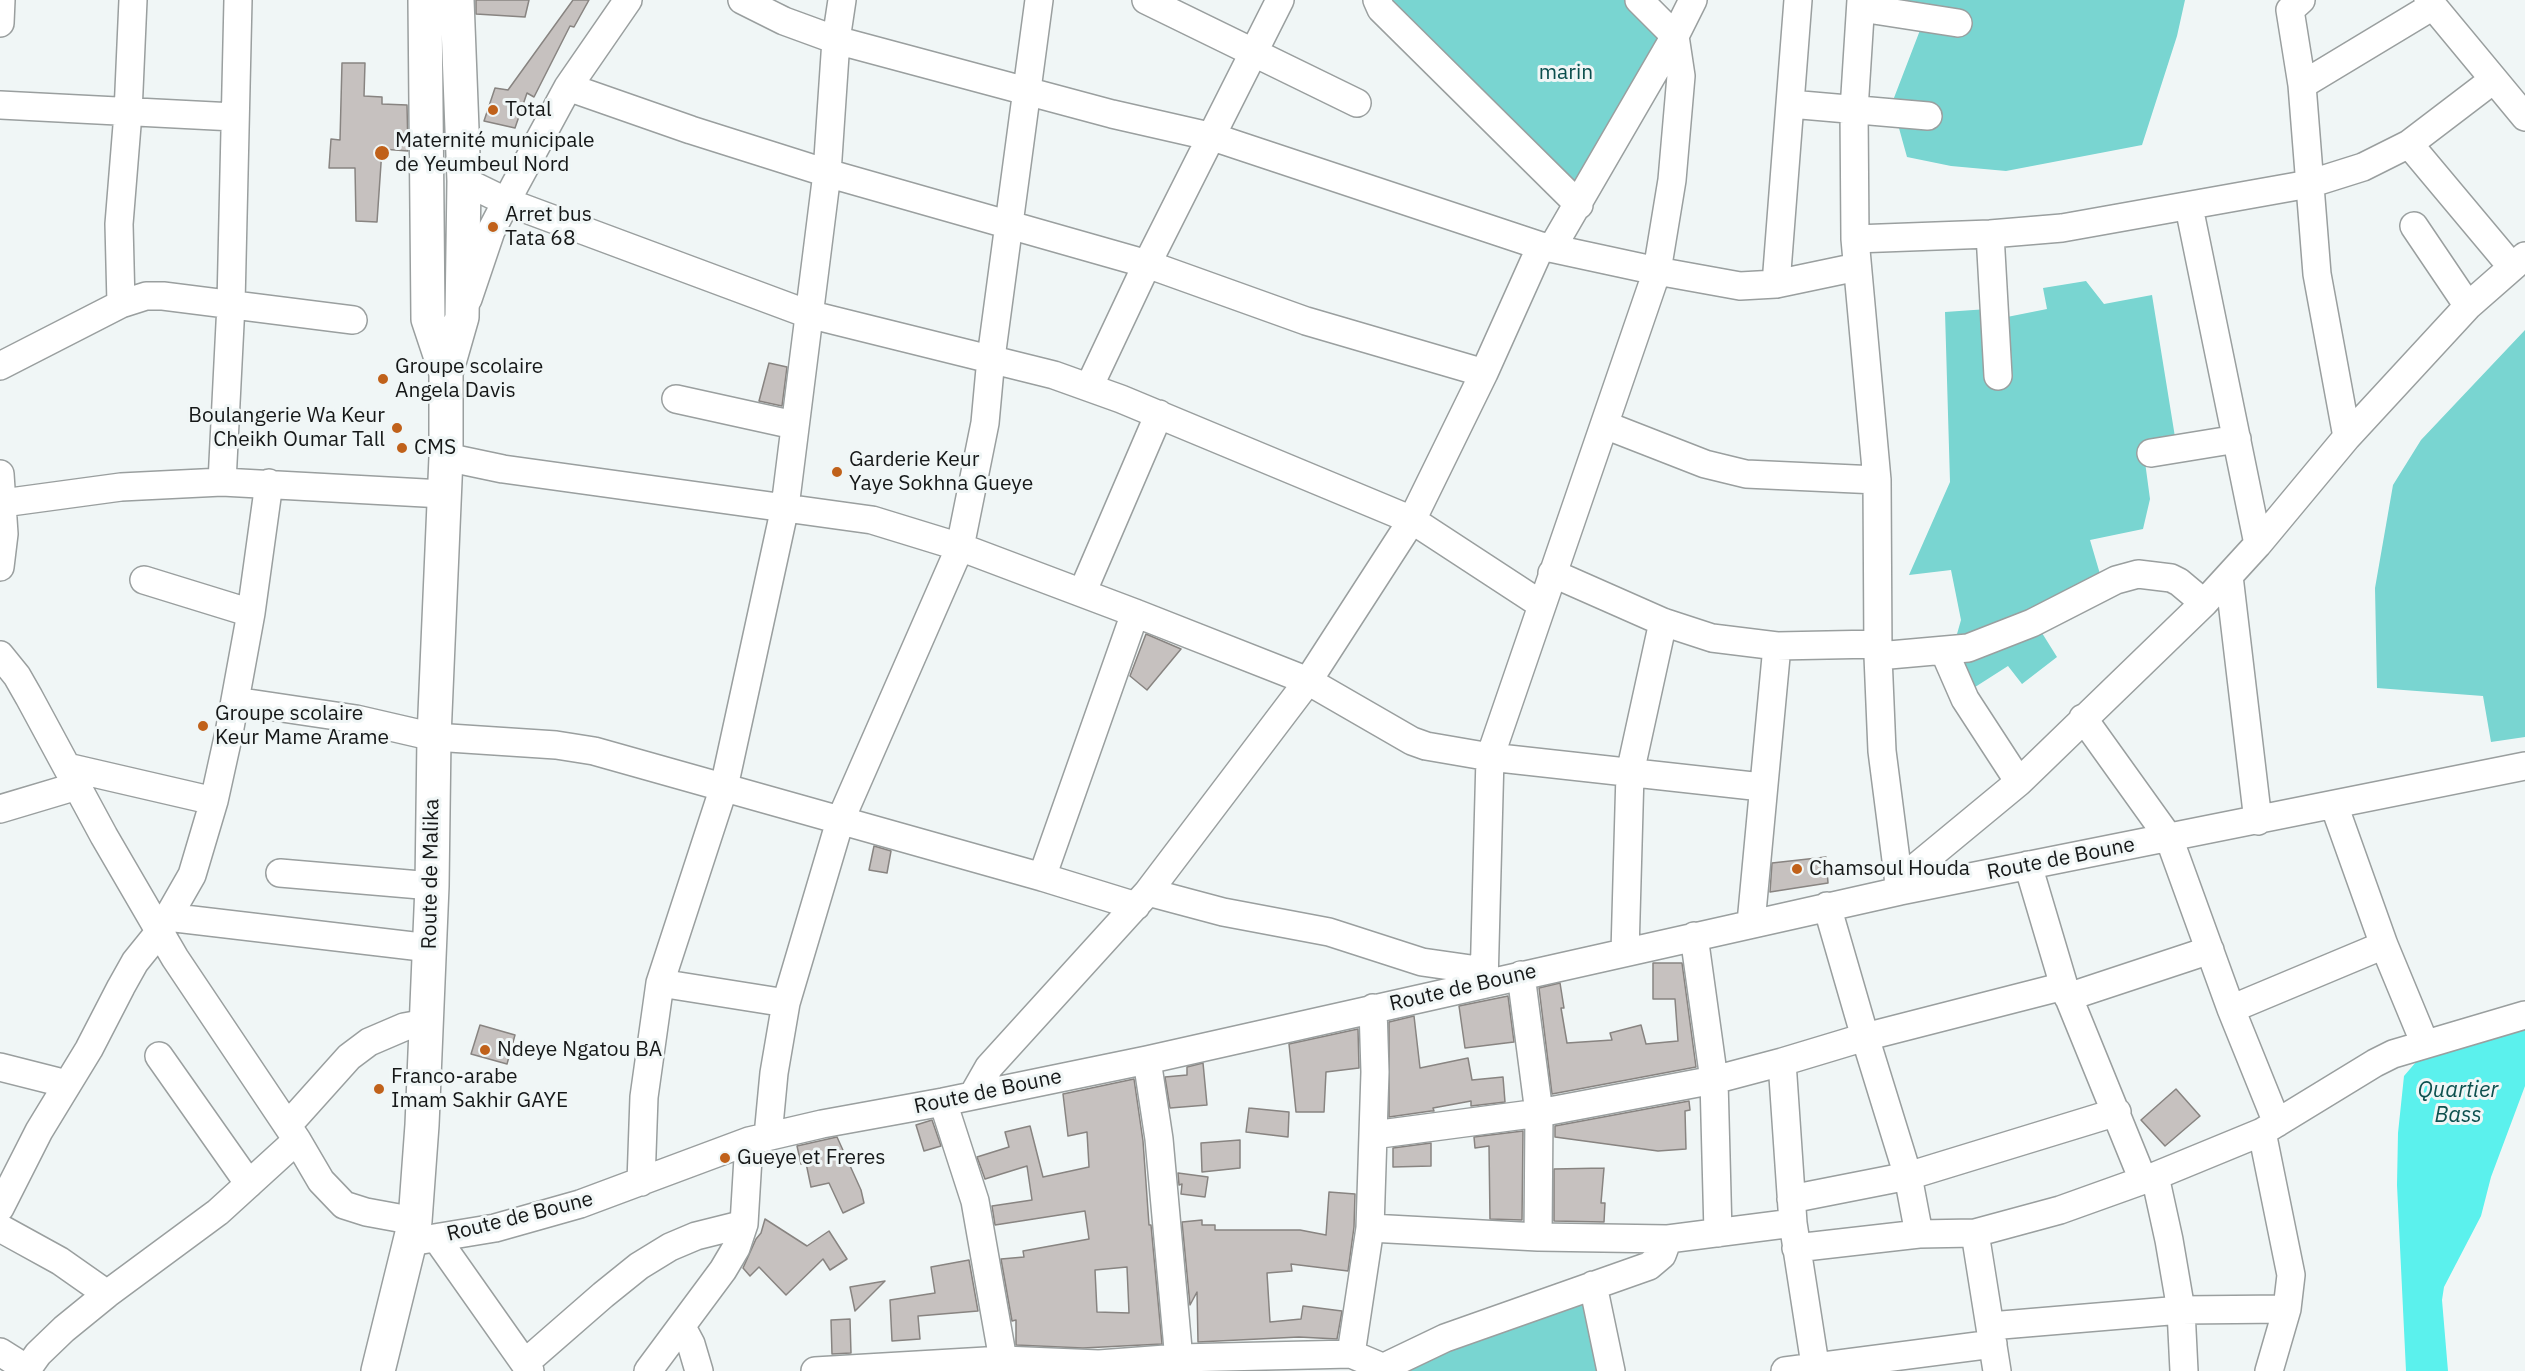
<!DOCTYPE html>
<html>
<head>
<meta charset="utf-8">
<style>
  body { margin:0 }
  canvas { display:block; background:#f0f6f6 }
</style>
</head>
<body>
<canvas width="2525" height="1371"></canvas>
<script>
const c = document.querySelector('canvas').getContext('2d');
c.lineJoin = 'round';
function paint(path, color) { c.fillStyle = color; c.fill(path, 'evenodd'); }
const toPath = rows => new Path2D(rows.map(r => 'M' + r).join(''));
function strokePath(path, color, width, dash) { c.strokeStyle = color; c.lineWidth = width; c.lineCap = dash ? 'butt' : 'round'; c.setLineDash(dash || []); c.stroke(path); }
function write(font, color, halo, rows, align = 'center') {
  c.font = font + ' "IBM Plex Sans",sans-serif'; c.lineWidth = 6; c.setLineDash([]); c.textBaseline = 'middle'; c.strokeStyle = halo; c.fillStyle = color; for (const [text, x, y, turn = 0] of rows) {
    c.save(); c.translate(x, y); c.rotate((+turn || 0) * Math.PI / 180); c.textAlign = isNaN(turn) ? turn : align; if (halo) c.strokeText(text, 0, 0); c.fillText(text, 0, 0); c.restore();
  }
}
const green = toPath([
  [1389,0,1635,0,1668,32,1586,196],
  [1875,0,2185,0,2177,36,2142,145,2006,171,1951,166,1907,157,1892,103,1927,12],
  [2086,281,2104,304,2152,295,2175,437,2143,447,2150,499,2143,529,2090,540,2100,574,2101,594,2042,633,2057,657,2022,684,2008,666,1972,689,1951,655,1961,620,1951,570,1909,575,1950,482,1945,312,2002,308,2002,318,2047,309,2043,288],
  [2525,330,2525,737,2491,742,2483,696,2377,688,2375,588,2393,485,2421,440],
  [1589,1300,1601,1371,1401,1371,1410,1366]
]);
const water = toPath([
  [2525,1026,2525,1086,2491,1177,2481,1216,2444,1287,2442,1300,2448,1371,2406,1371,2397,1185,2398,1133,2404,1076,2416,1062,2450,1043]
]);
const building = toPath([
  [476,0,529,0,525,17,476,14,476,0],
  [573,0,589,0,574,27,570,26,534,97,527,93,515,128,484,121,495,88,508,90,573,0],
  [342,63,365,63,364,96,382,97,382,104,407,105,408,151,382,149,377,222,356,221,355,168,329,168,331,139,340,140,342,63],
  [769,363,787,367,782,406,759,401,769,363],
  [1146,634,1181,649,1147,690,1130,676,1146,634],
  [874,846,891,851,887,873,869,870,874,846],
  [1826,857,1828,883,1770,892,1772,863,1826,857],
  [1653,963,1682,963,1696,1067,1552,1094,1539,988,1560,983,1564,1008,1561,1008,1567,1043,1612,1040,1610,1033,1641,1025,1646,1044,1678,1041,1675,999,1653,999,1653,963],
  [1508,996,1514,1042,1465,1048,1459,1006,1508,996],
  [1414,1016,1420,1068,1468,1058,1472,1080,1503,1077,1505,1102,1471,1106,1471,1101,1433,1108,1434,1111,1431,1111,1389,1117,1389,1022,1414,1016],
  [480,1025,515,1035,507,1064,471,1054,480,1025],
  [1358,1029,1359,1068,1326,1072,1324,1112,1296,1112,1289,1044,1358,1029],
  [1203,1063,1207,1105,1170,1108,1165,1077,1187,1075,1187,1067,1203,1063],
  [1134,1079,1143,1141,1149,1225,1151,1225,1162,1344,1083,1348,1016,1345,1016,1320,1012,1321,1001,1259,1024,1257,1023,1251,1089,1239,1085,1211,995,1225,992,1206,1032,1200,1027,1166,985,1179,977,1157,1009,1147,1005,1132,1030,1126,1043,1177,1089,1167,1087,1132,1068,1136,1063,1094,1134,1079],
  [1127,1267,1129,1313,1097,1312,1095,1270,1127,1267],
  [2176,1089,2200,1116,2165,1146,2141,1120,2176,1089],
  [1689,1101,1690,1110,1685,1111,1686,1149,1658,1151,1555,1137,1555,1126,1689,1101],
  [1249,1108,1289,1112,1288,1137,1246,1132,1249,1108],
  [932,1120,941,1146,924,1151,916,1125,932,1120],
  [1523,1131,1522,1220,1490,1219,1489,1146,1475,1148,1474,1137,1523,1131],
  [837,1137,861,1190,864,1203,843,1213,829,1183,811,1187,806,1163,801,1164,797,1146,837,1137],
  [1240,1140,1240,1168,1202,1172,1201,1143,1240,1140],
  [1431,1143,1431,1166,1393,1167,1393,1148,1431,1143],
  [1604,1168,1601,1203,1605,1203,1604,1222,1554,1221,1554,1169,1604,1168],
  [1178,1173,1208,1177,1205,1197,1181,1194,1182,1184,1179,1185,1178,1173],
  [1329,1192,1355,1194,1354,1227,1348,1271,1291,1264,1292,1271,1267,1273,1270,1322,1301,1319,1303,1306,1342,1311,1337,1339,1299,1337,1198,1342,1197,1292,1190,1305,1182,1222,1202,1220,1202,1225,1215,1225,1215,1230,1300,1230,1326,1235,1329,1192],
  [765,1219,807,1246,829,1231,847,1259,830,1270,823,1259,786,1295,759,1267,750,1276,743,1268,756,1239,761,1233,765,1219],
  [969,1260,978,1311,918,1316,920,1339,892,1341,890,1300,935,1293,931,1267,969,1260],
  [885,1281,855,1311,850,1287,885,1281],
  [850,1319,851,1353,832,1354,831,1320,850,1319]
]);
const minor = toPath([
  [742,0,784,21,836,40,1112,114,1213,137,1541,246,1657,271,1740,286,1776,284,1857,267],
  [1146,0,1357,103],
  [1377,0,1381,9,1579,205],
  [1861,0,1854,110,1855,239,1877,480,1878,656,1882,751,1900,891],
  [2301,0,2290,10,2302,85,2317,274,2347,437],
  [2428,0,2525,117],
  [1861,8,1958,23],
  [0,23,1,0],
  [2302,85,2433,6],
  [568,87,691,130,827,173,1147,264,1306,321,1484,373],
  [1790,104,1928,116],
  [0,105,234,117],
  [2409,144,2512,267],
  [464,181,507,202,808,314,1054,375,1121,399,1412,520,1542,605],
  [2189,207,2258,544],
  [2414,226,2468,306],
  [1990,234,1998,376],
  [1855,239,1990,234,2062,228,2309,184,2363,167,2409,144,2493,80],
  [1552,248,1675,36,1693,0],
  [1776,284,1798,0],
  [468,299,491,231,515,185,568,87,628,0],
  [121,304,119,224,128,113,133,0],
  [0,366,121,304,146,296,163,296,353,320],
  [1089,387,1147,264,1280,0],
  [676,399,794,425],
  [1605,425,1705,464,1746,474,1877,480],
  [2151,453,2237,439],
  [446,457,503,469,872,520,960,547,1135,613,1308,681,1412,741,1426,746,1490,757,1762,787],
  [0,474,4,534,0,567],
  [222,482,231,304,238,0],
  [3,503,121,487,222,482,443,494],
  [1552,573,1663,622,1712,638,1777,646,1878,644],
  [2229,576,2258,821],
  [144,580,251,613],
  [1082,593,1159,414],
  [1944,651,1965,699,2019,782],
  [0,655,17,676,29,697,104,836,175,958,297,1140,218,1212,107,1294,64,1329,38,1354,26,1371],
  [1878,656,1968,648,2032,623,2116,580,2138,574,2171,578,2179,582,2204,603],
  [235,701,356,719,434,737,556,745,594,751,1042,877,1136,906],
  [2083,718,2169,838,2231,1009,2277,1123],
  [67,767,214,801],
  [2334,805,2384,945,2425,1044],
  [0,809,77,786],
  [2028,865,2064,986,2143,1180],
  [280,873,432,886],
  [1042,877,1135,613],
  [1898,882,2019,782,2204,603,2258,544,2347,437,2468,306,2525,256],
  [1148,892,1223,912,1329,932,1422,962,1485,971],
  [1827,906,1865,1037,1908,1176,1919,1234],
  [167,917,430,948],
  [1751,923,1777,646],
  [1694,936,1714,1080,1718,1233],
  [1625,952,1630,773,1663,622],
  [1521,975,1539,1113,1538,1237],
  [660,983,786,1003],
  [1484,984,1490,757,1657,271,1672,180,1681,76,1675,36,1639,0],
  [2068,997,2210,950],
  [2231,1009,2384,945],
  [159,1056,249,1184],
  [1147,1060,1159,1139,1180,1371],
  [1782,1062,1793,1223,1816,1371],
  [0,1067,67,1084],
  [973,1095,989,1067,1148,892,1308,681,1412,520,1484,373,1541,246],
  [943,1102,975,1201,1003,1360],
  [288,1125,349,1057,369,1042,404,1027,426,1023],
  [2262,1132,2291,1275,2287,1309,2269,1371],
  [1373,1135,1539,1113,1714,1080,1782,1062,1865,1037,2064,986],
  [768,1136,774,1073,786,1003,840,821,960,547,985,423,991,358,1039,0],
  [297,1140,321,1181,344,1205,366,1212,415,1221],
  [2155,1176,2169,1240,2181,1310,2184,1371],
  [641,1182,644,1097,660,983,724,787,785,507,827,173,836,40,842,0],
  [1791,1199,1908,1176,2117,1112],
  [0,1208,39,1131,89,1049,121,987,135,962,160,931,192,875,214,801,229,733,251,613,269,483],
  [0,1228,60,1261,107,1294],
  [1370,1228,1538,1237,1668,1239,1793,1223],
  [1975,1233,1997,1371],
  [437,1239,530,1371],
  [410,1242,495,1228,534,1217,580,1204,749,1141,822,1124,943,1102,1147,1060,1900,891,2525,766],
  [1796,1248,1919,1234,1975,1233,2060,1210,2155,1176,2262,1132,2375,1063,2393,1054,2525,1015],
  [1593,1285,1611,1371],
  [1990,1326,2181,1310,2287,1309],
  [682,1327,691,1344,699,1371],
  [0,1352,27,1369],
  [1351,1354,1370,1228,1375,1072,1373,1008],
  [525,1363,603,1295,639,1266,670,1247,696,1236,744,1224],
  [648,1371,723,1270,736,1248,744,1224,749,1141],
  [815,1371,1003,1360,1099,1364,1179,1358,1351,1354,1382,1367],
  [1376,1371,1445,1338,1649,1266,1662,1255,1668,1239],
  [1785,1371,1993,1344]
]);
const major = toPath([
  [425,0,428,319,446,373],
  [378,1371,415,1221,422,1125,432,886,434,737,446,457,446,373,462,317,464,181,457,0]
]);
const markers = [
  [493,110,6,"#c0611a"],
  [382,153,8,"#c0611a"],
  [493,227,6,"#c0611a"],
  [383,379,6,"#c0611a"],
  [397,428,6,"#c0611a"],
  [402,448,6,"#c0611a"],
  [837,472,6,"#c0611a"],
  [203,726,6,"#c0611a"],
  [1797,869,6,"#c0611a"],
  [485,1050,6,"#c0611a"],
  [379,1089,6,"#c0611a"],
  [725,1158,6,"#c0611a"]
];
const parkNames = [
  ["marin",1566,73]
];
const poiNames = [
  ["Total",505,110],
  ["Maternité municipale",395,141],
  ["de Yeumbeul Nord",395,165],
  ["Arret bus",505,215],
  ["Tata 68",505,239],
  ["Groupe scolaire",395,367],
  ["Angela Davis",395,391],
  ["Boulangerie Wa Keur",385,416,"right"],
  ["Cheikh Oumar Tall",385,440,"right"],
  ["CMS",414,448],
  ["Garderie Keur",849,460],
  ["Yaye Sokhna Gueye",849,484],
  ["Groupe scolaire",215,714],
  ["Keur Mame Arame",215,738],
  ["Chamsoul Houda",1809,869],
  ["Ndeye Ngatou BA",497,1050],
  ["Franco-arabe",391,1077],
  ["Imam Sakhir GAYE",391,1101],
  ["Gueye et Freres",737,1158]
];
const streetNames = [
  ["Route de Boune",2061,859,-11],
  ["Route de Malika",431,874,-89],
  ["Route de Boune",1463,988,-13],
  ["Route de Boune",988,1092,-12],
  ["Route de Boune",520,1217,-14]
];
const waterNames = [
  ["Quartier",2458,1091],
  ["Bass",2458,1116]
];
paint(green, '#79d5d1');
paint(water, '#5bf1ed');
paint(building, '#c6c1bf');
strokePath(building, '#888481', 1.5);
strokePath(minor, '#9a9f9f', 30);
strokePath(major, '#9a9f9f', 36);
strokePath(minor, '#fff', 27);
strokePath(major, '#fff', 33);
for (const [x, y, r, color] of markers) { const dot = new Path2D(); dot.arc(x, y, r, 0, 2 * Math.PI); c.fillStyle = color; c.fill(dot); strokePath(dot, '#f0f6f6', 2); }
write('21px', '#0a4e4d', '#f0f6f6', parkNames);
write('21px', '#161818', '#f0f6f6', poiNames, 'left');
write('21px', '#161818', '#f0f6f6', streetNames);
write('italic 22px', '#0d504e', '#f0f6f6', waterNames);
</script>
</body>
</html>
